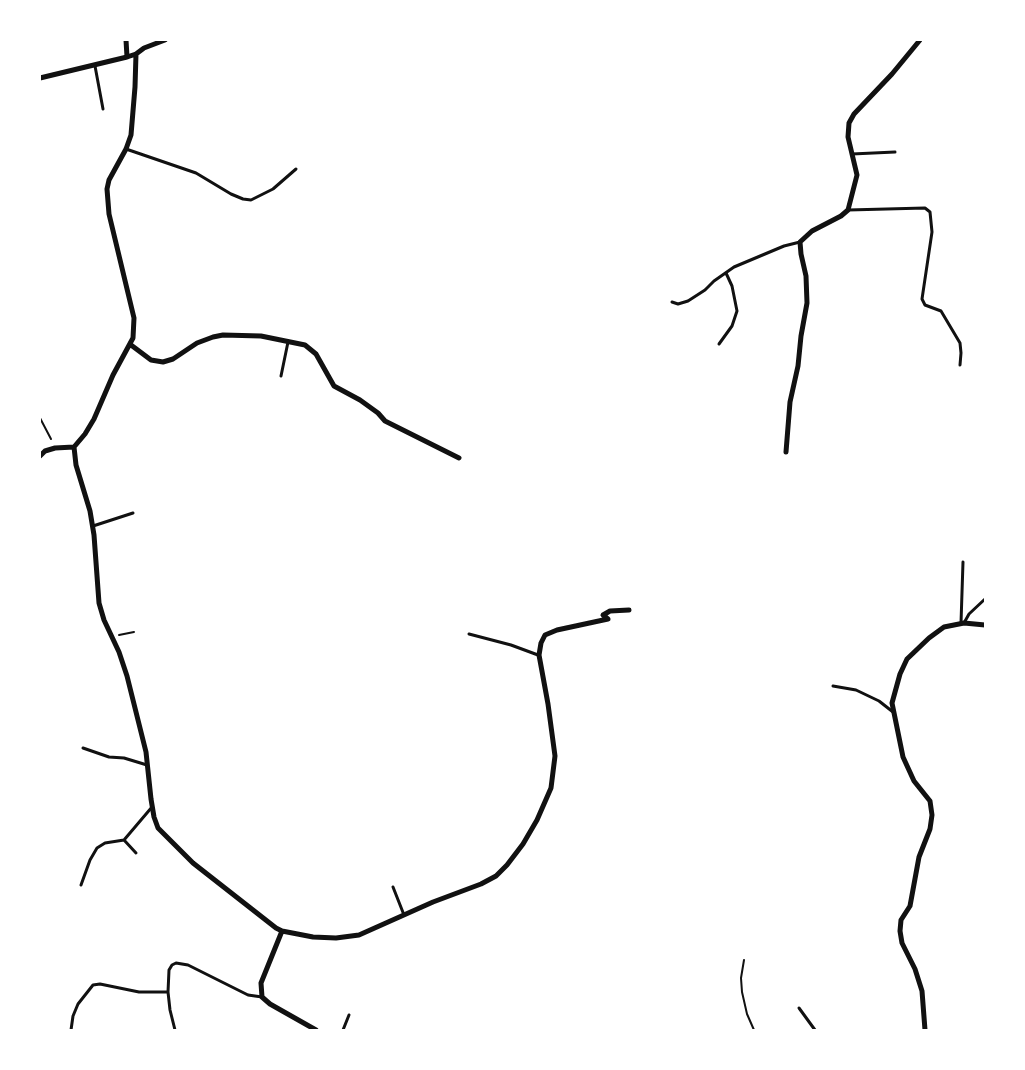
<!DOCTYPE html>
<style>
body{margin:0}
#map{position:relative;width:1025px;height:1070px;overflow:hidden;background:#fff;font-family:"Nunito Sans",sans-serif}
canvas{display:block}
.frame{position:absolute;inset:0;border:41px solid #fff;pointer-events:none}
</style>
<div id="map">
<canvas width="1025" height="1070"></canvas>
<div class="frame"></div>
</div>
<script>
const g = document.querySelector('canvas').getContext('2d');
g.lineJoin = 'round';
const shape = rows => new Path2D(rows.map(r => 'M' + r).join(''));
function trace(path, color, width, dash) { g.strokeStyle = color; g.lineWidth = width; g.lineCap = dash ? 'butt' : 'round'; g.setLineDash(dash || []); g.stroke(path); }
const path = shape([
 [40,418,51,439],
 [119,635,134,632],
 [744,960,741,978,742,992,747,1014,754,1030]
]);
const service = shape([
 [95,66,103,109],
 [126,149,196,173,231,194,243,199,251,200,273,189,296,169],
 [852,154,895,152],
 [848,210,925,208,930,212,932,232,922,299,925,305,941,311,960,343,961,353,960,365],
 [672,302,678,304,688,301,705,290,714,281,734,267,784,246,800,242],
 [719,344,732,326,737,311,732,286,726,273],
 [281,376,288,342],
 [93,526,133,513],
 [961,623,963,562],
 [964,623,969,614,985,599],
 [469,634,511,645,538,655],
 [833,686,856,690,879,701,893,712],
 [83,748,109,757,124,758,147,765],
 [124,840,136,853],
 [81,885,90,860,97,848,105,843,124,840,152,807],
 [393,887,404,915],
 [799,1008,815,1030],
 [71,1030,73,1016,78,1004,93,985,100,984,139,992,168,992],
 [175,1030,170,1010,168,992,169,970,172,965,176,963,188,965,248,995,262,997],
 [343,1030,349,1015]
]);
const minor = shape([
 [126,40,127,57],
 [136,54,135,87,131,135,126,149,109,180,107,189,109,214,134,318,133,338,113,375,94,419,85,434,74,447,76,465,90,511,94,535,99,603,104,620,119,652,127,676,146,752,151,799,154,817,158,828,193,863,276,928,282,931,261,983,262,997,270,1004,316,1030],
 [40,78,127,57,136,54,144,48,165,40],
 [131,345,151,360,163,362,173,359,197,343,213,337,223,335,261,336,305,345,316,354,334,386,360,400,378,413,385,421,459,458],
 [786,452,790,402,798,366,801,336,807,303,806,276,801,254,800,242,812,231,841,216,848,210,857,175,848,137,849,123,854,114,892,74,920,40],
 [40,456,45,451,55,448,74,447],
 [282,931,313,937,336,938,359,935,433,902,481,884,496,876,507,865,523,844,537,820,551,788,555,756,548,704,539,655,541,643,545,635,557,630,608,619,603,615,610,611,629,610],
 [925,1030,922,991,915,969,902,943,900,931,901,920,910,906,919,857,930,829,932,815,930,801,914,781,903,757,892,703,900,674,907,659,929,638,944,627,964,623,985,625]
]);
trace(path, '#111', 2);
trace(service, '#111', 3);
trace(minor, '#111', 5);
</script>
